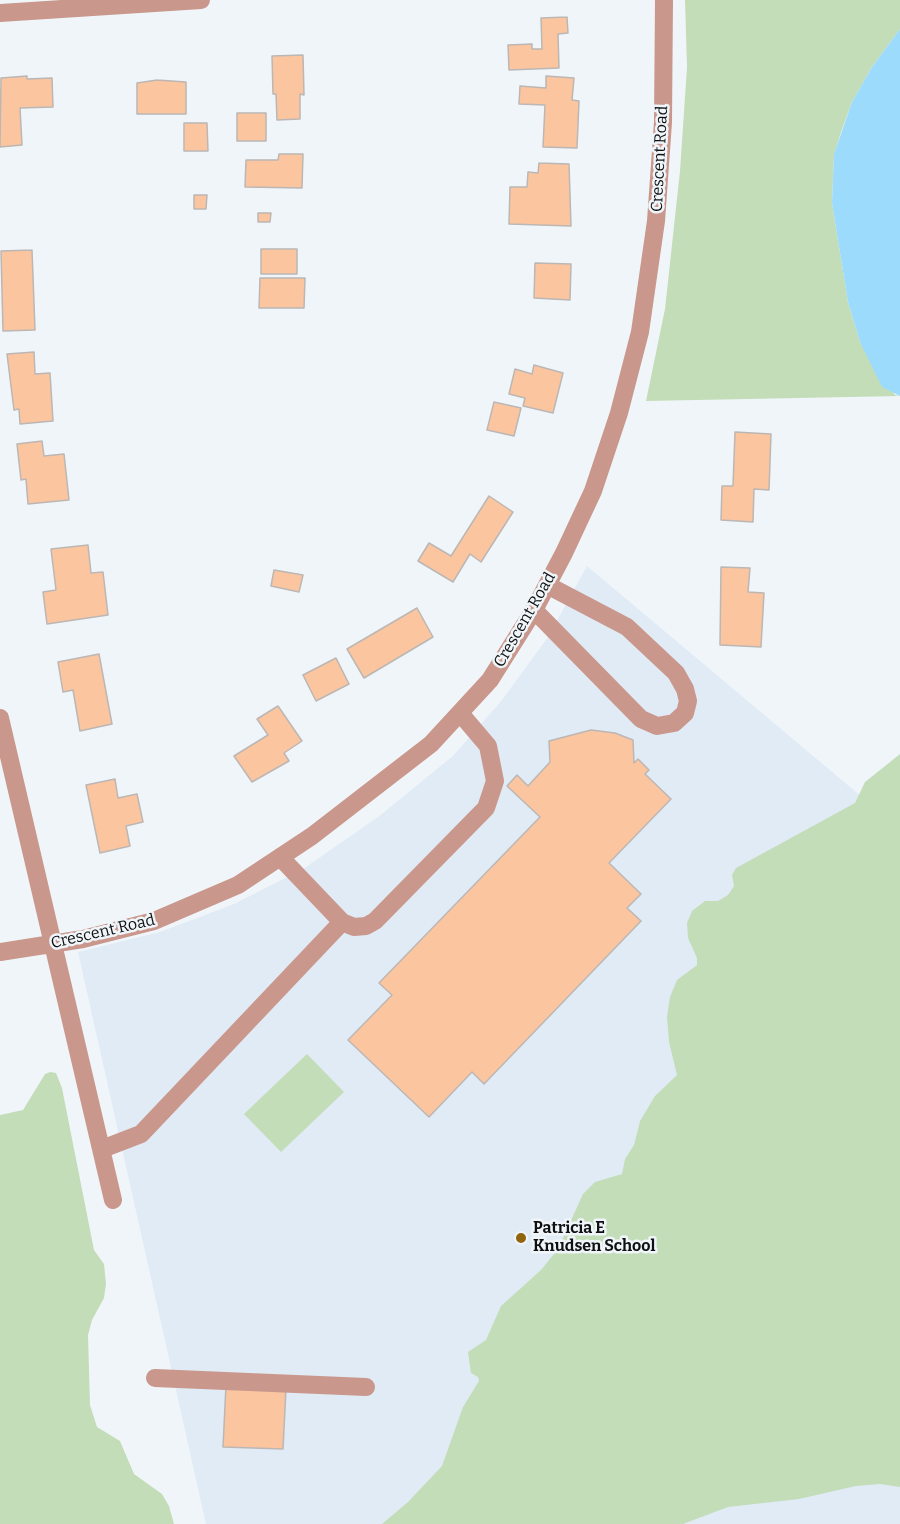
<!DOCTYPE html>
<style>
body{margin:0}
canvas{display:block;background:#f0f5f9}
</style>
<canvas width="900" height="1524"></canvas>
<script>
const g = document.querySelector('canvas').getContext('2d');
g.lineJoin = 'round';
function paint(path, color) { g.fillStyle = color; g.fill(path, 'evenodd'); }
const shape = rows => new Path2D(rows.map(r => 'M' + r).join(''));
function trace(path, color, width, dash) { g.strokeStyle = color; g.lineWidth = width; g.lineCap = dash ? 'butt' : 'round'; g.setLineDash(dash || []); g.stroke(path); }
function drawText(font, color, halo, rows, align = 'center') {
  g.font = font + ' Bitter,serif'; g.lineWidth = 5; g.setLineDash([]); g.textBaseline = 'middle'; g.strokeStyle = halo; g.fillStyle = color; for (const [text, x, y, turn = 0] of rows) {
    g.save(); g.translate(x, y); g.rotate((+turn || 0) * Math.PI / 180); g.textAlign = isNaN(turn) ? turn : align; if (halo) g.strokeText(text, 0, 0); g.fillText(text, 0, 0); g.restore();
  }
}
const built = shape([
 [587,566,900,829,900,1524,206,1524,78,952,160,932,234,904,303,869,378,817,453,756,502,700,548,637]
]);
const green = shape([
 [685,0,900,0,900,29,872,67,852,102,841,132,834,155,832,203,848,302,860,342,895,395,900,396,646,401,665,309,680,171,687,67],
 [900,754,900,1487,880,1484,856,1486,799,1499,728,1507,683,1524,382,1524,408,1502,442,1466,463,1407,479,1381,478,1377,471,1373,468,1352,486,1340,501,1306,541,1270,558,1249,583,1194,595,1182,622,1174,625,1159,634,1145,640,1121,655,1096,677,1075,669,1042,667,1017,670,997,677,980,697,965,697,958,688,938,687,923,692,911,705,901,718,901,728,895,734,886,732,875,736,868,855,803,865,782],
 [307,1054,344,1092,281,1152,244,1114],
 [50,1072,56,1073,62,1088,94,1250,104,1264,106,1284,104,1298,92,1320,88,1335,90,1405,97,1427,120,1441,134,1474,162,1494,169,1506,174,1524,0,1524,0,1115,23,1110,45,1074]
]);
const water = shape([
 [900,29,900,396,882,387,860,342,848,302,832,203,834,154,852,102,872,67]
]);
const building = shape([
 [567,17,568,33,558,34,559,68,509,70,508,45,532,44,532,49,542,49,541,18,567,17],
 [303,55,304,95,300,94,300,119,277,120,276,94,273,94,272,56,303,55],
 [27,76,27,79,52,78,53,107,20,108,22,145,0,147,1,78,27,76],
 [546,76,574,78,572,100,579,101,577,148,543,147,545,105,519,104,520,86,546,88,546,76],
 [157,80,186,82,186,114,137,114,137,83,157,80],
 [237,113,266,113,266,141,237,141,237,113],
 [184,123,207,123,208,151,184,151,184,123],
 [279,154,303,154,302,188,245,187,246,160,278,160,279,154],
 [539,163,569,164,571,226,509,224,510,187,527,187,528,172,538,173,539,163],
 [194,195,207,195,206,209,194,209,194,195],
 [258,213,271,213,270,222,258,222,258,213],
 [261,249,297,249,297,274,261,274,261,249],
 [32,250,35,330,3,331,1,251,32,250],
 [535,263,571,264,570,300,534,298,535,263],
 [260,278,305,278,304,308,259,308,260,278],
 [34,352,35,374,50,373,53,421,20,424,19,409,14,410,7,354,34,352],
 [534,365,563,373,553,413,523,406,525,398,509,394,515,369,532,374,534,365],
 [494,402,521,408,514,436,487,430,494,402],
 [735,432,771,434,769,490,754,489,753,522,721,520,722,486,733,486,735,432],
 [42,441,44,456,64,454,69,500,28,504,26,479,21,480,17,444,42,441],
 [489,496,513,512,481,562,470,554,453,582,418,561,429,543,451,556,489,496],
 [88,545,91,573,103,572,108,615,47,624,43,592,56,590,51,549,88,545],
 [721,567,750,568,748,592,764,593,761,647,720,645,721,567],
 [274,570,303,575,299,592,271,586,274,570],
 [417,608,433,637,364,678,347,649,417,608],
 [99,654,112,724,80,731,73,690,63,692,58,662,99,654],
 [336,658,349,684,316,701,303,675,336,658],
 [278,706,302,741,284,753,289,761,252,782,234,756,268,735,257,719,278,706],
 [591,730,615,733,633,740,634,763,638,759,649,770,645,774,671,799,609,863,641,894,627,908,641,921,484,1084,472,1072,429,1117,348,1040,392,995,379,983,540,817,507,786,517,775,528,786,550,762,549,741,591,730],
 [115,779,118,798,137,794,143,822,126,826,130,846,100,853,86,785,115,779],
 [226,1385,286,1388,283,1449,223,1447,226,1385]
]);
const minor = shape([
 [0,13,201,0],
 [534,610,641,719,657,726,674,723,685,713,688,701,685,689,676,673,627,627,547,585],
 [0,718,113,1200],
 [342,922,354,927,366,926,375,921,486,808,495,781,488,746,460,713],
 [0,952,83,939,154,921,238,885,312,836,431,744,490,680,534,610,564,553,593,491,619,413,640,332,656,221,663,122,664,0],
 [102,1149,141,1134,342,922,280,857],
 [155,1378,366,1387]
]);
const markers = [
 [521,1238,6,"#90650e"]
];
const streetNames = [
 ["Crescent Road",660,159,-87],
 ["Crescent Road",525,620,-60],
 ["Crescent Road",103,932,-13]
];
const poiNames = [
 ["Patricia E",533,1229],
 ["Knudsen School",533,1247]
];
paint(built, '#e1ebf5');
paint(green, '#c4ddb9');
paint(water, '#9ddbfd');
paint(building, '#fbc5a0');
trace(building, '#bcb7b4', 1.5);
trace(minor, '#c9978c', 18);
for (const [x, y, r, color] of markers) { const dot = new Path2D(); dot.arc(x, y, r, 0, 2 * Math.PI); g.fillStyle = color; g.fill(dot); trace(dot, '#f0f5f9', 2); }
drawText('16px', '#0e1011', '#f0f5f9', streetNames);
drawText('bold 16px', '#0e1011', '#f0f5f9', poiNames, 'left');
</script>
